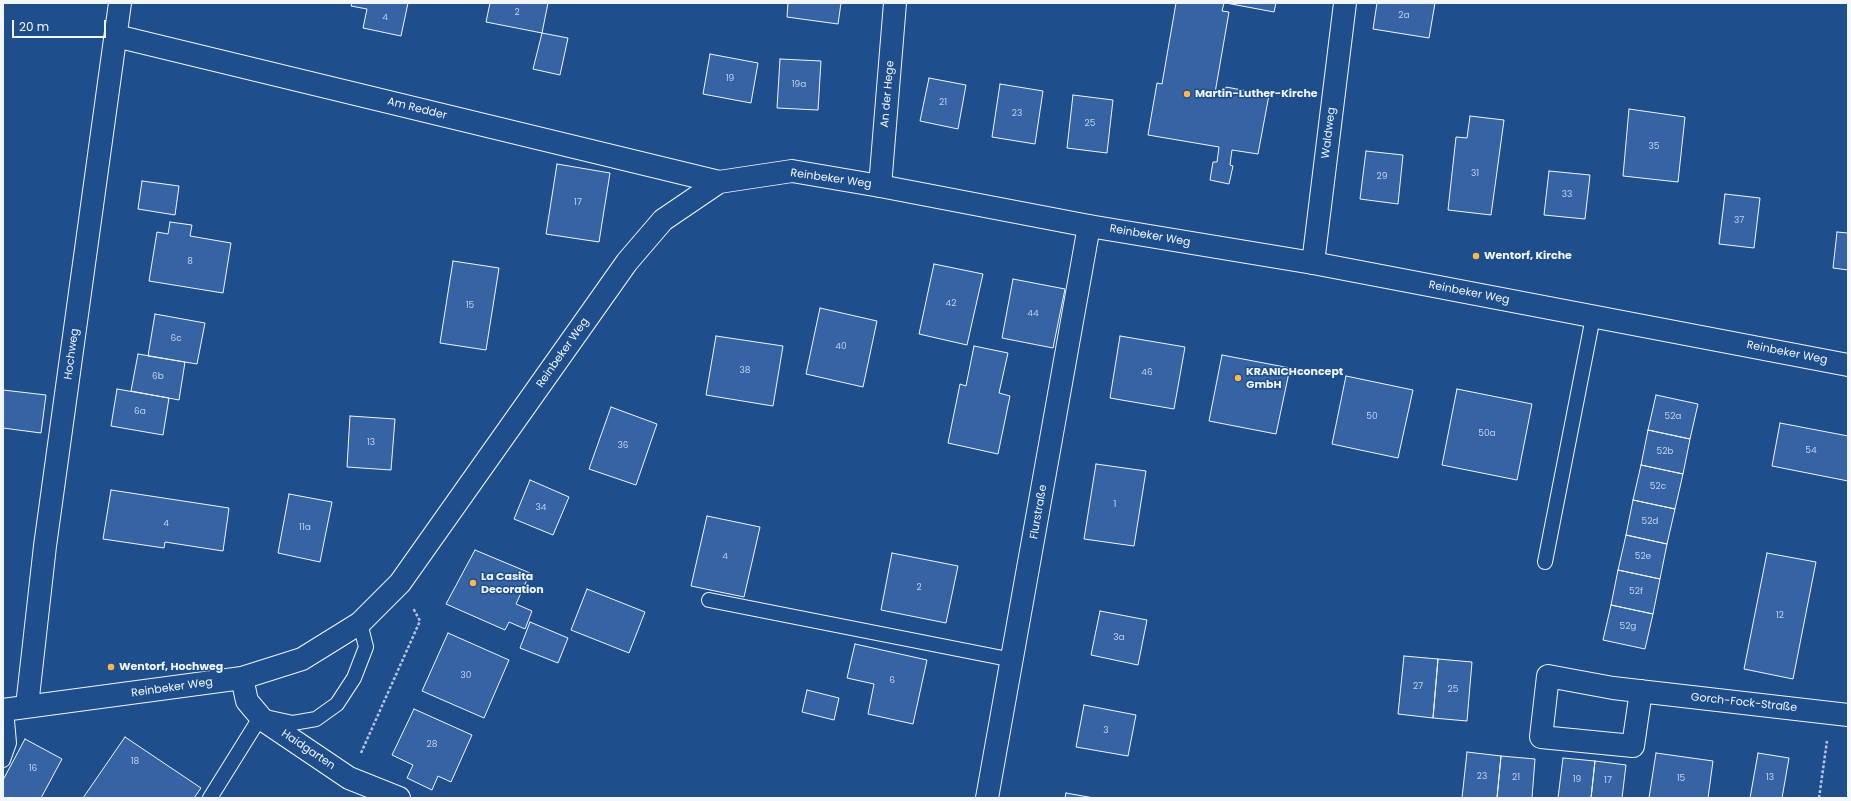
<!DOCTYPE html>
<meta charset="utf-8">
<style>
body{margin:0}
#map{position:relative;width:1851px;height:801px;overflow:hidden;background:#1f4e8c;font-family:Poppins,sans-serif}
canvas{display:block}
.frame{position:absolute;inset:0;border:4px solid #f2f6ff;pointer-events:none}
.scale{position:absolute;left:12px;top:20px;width:94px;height:18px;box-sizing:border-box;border:2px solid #f2f6ff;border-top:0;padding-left:5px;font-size:12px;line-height:14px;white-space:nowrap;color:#f2f6ff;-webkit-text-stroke:3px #1f4e8c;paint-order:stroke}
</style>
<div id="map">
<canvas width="1851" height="801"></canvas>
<div class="frame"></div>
<div class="scale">20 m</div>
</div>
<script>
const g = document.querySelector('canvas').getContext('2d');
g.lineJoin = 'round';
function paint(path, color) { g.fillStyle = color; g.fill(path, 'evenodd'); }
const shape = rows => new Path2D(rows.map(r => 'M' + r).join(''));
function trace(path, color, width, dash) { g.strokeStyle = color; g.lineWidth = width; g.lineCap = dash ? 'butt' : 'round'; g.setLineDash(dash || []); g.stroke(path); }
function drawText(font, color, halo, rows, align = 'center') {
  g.font = font + ' Poppins,sans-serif'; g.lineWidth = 3; g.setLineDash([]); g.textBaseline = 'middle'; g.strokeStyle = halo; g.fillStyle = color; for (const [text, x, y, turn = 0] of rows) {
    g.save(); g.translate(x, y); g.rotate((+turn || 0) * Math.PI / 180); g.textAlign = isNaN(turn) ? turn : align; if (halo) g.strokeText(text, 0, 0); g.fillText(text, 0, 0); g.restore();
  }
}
const building = shape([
 [352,3,408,3,401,36,363,28,367,9,351,6,352,3],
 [490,3,548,3,542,33,486,22,490,3],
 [788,3,841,3,838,24,787,17,788,3],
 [1176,3,1224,3,1222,11,1229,12,1215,93,1224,95,1226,87,1269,95,1258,154,1232,150,1230,165,1233,166,1229,184,1210,180,1213,162,1217,162,1219,147,1148,135,1157,83,1162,84,1176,3],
 [1226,3,1276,3,1274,12,1226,3],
 [1377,3,1435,3,1429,38,1373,29,1377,3],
 [542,33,568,38,560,75,533,69,542,33],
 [710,54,758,63,751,103,703,94,710,54],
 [780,59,821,61,818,110,777,108,780,59],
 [929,78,966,85,958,129,920,121,929,78],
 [1000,84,1043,91,1035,144,992,137,1000,84],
 [1073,95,1113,100,1107,153,1067,148,1073,95],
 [1629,109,1685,117,1678,182,1623,176,1629,109],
 [1470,116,1504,120,1491,215,1448,210,1456,137,1467,138,1470,116],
 [1366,151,1403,155,1398,204,1360,199,1366,151],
 [557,164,610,173,599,242,546,234,557,164],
 [1549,171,1590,175,1585,219,1544,215,1549,171],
 [142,181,179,186,175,215,138,209,142,181],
 [1725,194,1760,198,1754,248,1719,244,1725,194],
 [170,222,192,225,190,236,231,243,223,293,149,281,157,232,168,234,170,222],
 [1837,232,1848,233,1848,270,1833,268,1837,232],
 [453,261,499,268,486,350,440,343,453,261],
 [934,264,983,274,967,345,919,334,934,264],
 [1013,279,1065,289,1053,348,1002,338,1013,279],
 [820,308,877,321,863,387,806,374,820,308],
 [155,314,205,323,197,364,148,356,155,314],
 [716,336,783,346,773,406,706,395,716,336],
 [1120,336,1185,347,1174,409,1110,398,1120,336],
 [974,346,1008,353,999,393,1010,396,998,454,948,443,960,384,966,386,974,346],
 [138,354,185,362,179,400,131,391,138,354],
 [1222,355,1290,368,1276,434,1209,421,1222,355],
 [1346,376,1413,390,1398,458,1332,444,1346,376],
 [117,389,169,398,163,435,111,426,117,389],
 [1457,389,1532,404,1517,480,1442,465,1457,389],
 [3,390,46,395,41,433,3,428,3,390],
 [1656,395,1698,404,1690,439,1648,430,1656,395],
 [611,407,657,424,636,485,589,469,611,407],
 [350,416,395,419,391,470,347,467,350,416],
 [1780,423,1848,436,1848,481,1772,466,1780,423],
 [1648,430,1690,439,1683,474,1641,465,1648,430],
 [1096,464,1146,471,1134,546,1084,539,1096,464],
 [1641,465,1683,474,1675,509,1633,500,1641,465],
 [530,480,569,497,553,535,514,519,530,480],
 [111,490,229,508,223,551,165,542,164,548,103,539,111,490],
 [289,494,332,502,320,562,278,553,289,494],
 [1633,500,1675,509,1667,544,1626,535,1633,500],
 [707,516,760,527,744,597,691,586,707,516],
 [1626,535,1667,544,1660,579,1618,570,1626,535],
 [475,550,530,573,516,604,532,611,525,629,509,622,505,630,446,604,475,550],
 [892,553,958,566,946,623,881,610,892,553],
 [1767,553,1816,562,1793,679,1744,669,1767,553],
 [1618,570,1660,579,1653,614,1611,605,1618,570],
 [587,589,645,612,629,653,571,630,587,589],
 [1611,605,1653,614,1645,649,1603,640,1611,605],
 [1100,611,1147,620,1138,665,1091,655,1100,611],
 [530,622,568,638,558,663,520,648,530,622],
 [448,633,509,660,484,718,422,691,448,633],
 [855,644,927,660,913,724,868,714,874,684,847,678,855,644],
 [1404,656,1438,659,1433,718,1398,714,1404,656],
 [1438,659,1472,662,1467,721,1433,718,1438,659],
 [807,690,839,698,834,720,802,712,807,690],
 [1084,705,1136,715,1128,756,1076,747,1084,705],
 [414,709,472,735,451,782,438,776,432,790,407,778,413,765,392,755,414,709],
 [125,737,201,788,194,798,83,798,125,737],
 [25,739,62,759,41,798,3,798,3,780,25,739],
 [1467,752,1501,756,1497,798,1462,798,1467,752],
 [1656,753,1713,761,1708,798,1649,798,1656,753],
 [1758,753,1789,758,1782,798,1750,798,1758,753],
 [1501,756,1535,759,1532,798,1497,798,1501,756],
 [1563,758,1595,761,1591,798,1558,798,1563,758],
 [1595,761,1626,765,1622,798,1591,798,1595,761],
 [1066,793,1094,798,1065,798,1066,793]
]);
const path = shape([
 [361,753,420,621,413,608],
 [1819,798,1827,741]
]);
const service = shape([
 [1545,562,1593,317],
 [709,600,1013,660],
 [3,760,9,743,6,709],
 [210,798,261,716,293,723,316,719,337,704,354,678,366,647,360,623]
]);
const minor = shape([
 [116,36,719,182],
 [880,186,895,3],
 [1313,263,1345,3],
 [242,678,247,701,263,720,349,778,399,798],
 [1641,691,1633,746,1541,737,1548,676,1613,688,1848,715],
 [27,706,45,546,120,3],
 [987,798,1089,226]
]);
const secondary = shape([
 [3,710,242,678,302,659,360,623,400,583,627,262,663,220,719,182,792,171,880,186,1089,226,1313,263,1848,365]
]);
const markers = [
 [1187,94,4,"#ffb74d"],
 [1476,256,4,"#ffb74d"],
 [1238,378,4,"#ffb74d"],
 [473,583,4,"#ffb74d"],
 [111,667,4,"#ffb74d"]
];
const numberNames = [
 ["2",517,13],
 ["2a",1404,16],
 ["4",385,18],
 ["19",730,79],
 ["19a",799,85],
 ["21",943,103],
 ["23",1017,114],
 ["25",1090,124],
 ["35",1654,147],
 ["31",1475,174],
 ["29",1382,177],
 ["33",1567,195],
 ["17",578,203],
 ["37",1739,221],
 ["8",190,262],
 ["42",951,304],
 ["15",470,306],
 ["44",1033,314],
 ["6c",176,339],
 ["40",841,347],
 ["38",745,371],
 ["46",1147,373],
 ["6b",158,377],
 ["6a",140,412],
 ["50",1372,417],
 ["52a",1673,417],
 ["50a",1487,434],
 ["13",371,443],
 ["36",623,446],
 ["54",1811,451],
 ["52b",1665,452],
 ["52c",1658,487],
 ["1",1115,505],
 ["34",541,508],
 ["52d",1650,522],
 ["4",166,524],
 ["11a",305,528],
 ["4",725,557],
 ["52e",1643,557],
 ["2",919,588],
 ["52f",1636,592],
 ["12",1780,616],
 ["52g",1628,627],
 ["3a",1119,638],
 ["30",466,676],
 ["6",892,681],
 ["27",1418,687],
 ["25",1453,690],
 ["3",1106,731],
 ["28",432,745],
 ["18",135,762],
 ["16",33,769],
 ["23",1482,777],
 ["21",1516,778],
 ["13",1770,778],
 ["15",1681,779],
 ["19",1577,780],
 ["17",1608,781]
];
const streetNames = [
 ["An der Hege",888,94,-85],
 ["Am Redder",417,109,14],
 ["Waldweg",1329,133,-83],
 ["Reinbeker Weg",831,179,8],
 ["Reinbeker Weg",1150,236,10],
 ["Reinbeker Weg",1469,293,11],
 ["Reinbeker Weg",563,353,-55],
 ["Reinbeker Weg",1787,353,11],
 ["Hochweg",72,354,-82],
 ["Flurstraße",1039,512,-80],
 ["Reinbeker Weg",172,688,-8],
 ["Gorch-Fock-Straße",1744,703,6],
 ["Haidgarten",308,750,34]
];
const poiNames = [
 ["Martin-Luther-Kirche",1195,94],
 ["Wentorf, Kirche",1484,256],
 ["KRANICHconcept",1246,372],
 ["GmbH",1246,385],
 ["La Casita",481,577],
 ["Decoration",481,590],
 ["Wentorf, Hochweg",119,667]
];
paint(building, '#3563a3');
trace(building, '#f2f6ff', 1);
trace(service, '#f2f6ff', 16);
trace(minor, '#f2f6ff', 24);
trace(secondary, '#f2f6ff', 24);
trace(path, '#b3c4dc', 2.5, [3, 2]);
trace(service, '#1f4e8c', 14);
trace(minor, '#1f4e8c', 22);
trace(secondary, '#1f4e8c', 22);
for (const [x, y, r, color] of markers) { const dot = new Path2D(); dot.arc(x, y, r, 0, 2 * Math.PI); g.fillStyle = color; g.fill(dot); trace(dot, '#1f4e8c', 1.5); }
drawText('9px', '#c3d1e8', null, numberNames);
drawText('11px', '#f2f6ff', '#1f4e8c', streetNames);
drawText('bold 11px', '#f2f6ff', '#1f4e8c', poiNames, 'left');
</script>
